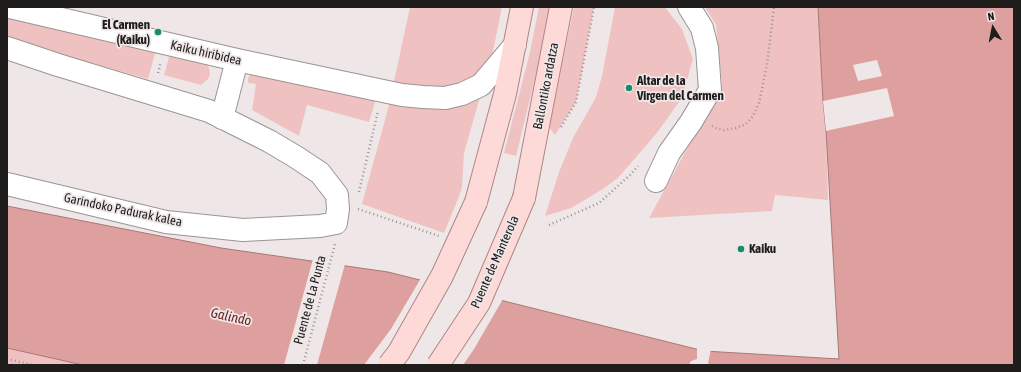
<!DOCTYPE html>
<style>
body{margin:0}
#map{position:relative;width:1021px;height:372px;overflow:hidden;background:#efe7e7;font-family:"Asap Condensed",sans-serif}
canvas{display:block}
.frame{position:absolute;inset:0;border:8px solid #1f1c1c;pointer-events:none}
.north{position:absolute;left:973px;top:8px;width:40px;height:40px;-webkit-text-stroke:3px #efe7e7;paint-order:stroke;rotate:350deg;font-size:11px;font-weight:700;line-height:16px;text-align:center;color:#1f1c1c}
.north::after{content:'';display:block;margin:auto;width:14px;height:18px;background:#1f1c1c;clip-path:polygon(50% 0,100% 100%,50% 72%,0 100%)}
</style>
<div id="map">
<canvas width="1021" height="372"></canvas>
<div class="frame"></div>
<div class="north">N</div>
</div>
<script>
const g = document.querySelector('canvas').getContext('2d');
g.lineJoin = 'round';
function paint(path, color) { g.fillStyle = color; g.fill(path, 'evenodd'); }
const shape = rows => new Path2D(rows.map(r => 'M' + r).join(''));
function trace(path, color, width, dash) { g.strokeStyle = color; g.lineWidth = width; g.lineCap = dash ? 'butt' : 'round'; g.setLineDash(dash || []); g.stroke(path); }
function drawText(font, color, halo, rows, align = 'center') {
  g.font = font + ' "Asap Condensed",sans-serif'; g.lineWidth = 3.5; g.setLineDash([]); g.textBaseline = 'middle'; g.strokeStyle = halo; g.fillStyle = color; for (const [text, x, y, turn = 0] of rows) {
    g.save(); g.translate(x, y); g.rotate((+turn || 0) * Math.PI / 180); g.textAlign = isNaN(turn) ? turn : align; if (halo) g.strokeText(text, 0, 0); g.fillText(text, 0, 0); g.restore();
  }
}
const green = shape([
 [410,7,502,7,492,56,476,79,460,86,427,88,393,86],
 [539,7,550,7,541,54,516,156,504,153,530,52],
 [574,7,594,7,576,102,555,135,549,127],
 [615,7,665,7,682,29,693,59,682,98,656,134,618,178,603,189,571,208,545,216,559,172,573,138,596,97,602,76],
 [705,7,818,7,823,101,826,131,828,200,775,195,772,211,649,218,722,85,716,25],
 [7,13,157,46,148,79,7,39],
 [171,50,204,59,209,68,210,74,208,79,201,85,164,75],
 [251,73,377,96,369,122,307,105,299,136,252,110,256,84,248,83,248,78],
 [480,97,464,153,462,187,458,199,444,233,362,204,391,98,456,105,472,102],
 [7,348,83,365,7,365]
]);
const water = shape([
 [818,7,1014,7,1014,365,83,365,7,348,7,206,221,248,388,272,704,351,839,359,826,131,823,101,818,7]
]);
const pier = shape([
 [877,60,882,76,858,81,853,65],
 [887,88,894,116,826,131,823,101],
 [313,259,345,264,317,365,284,365],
 [421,278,503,299,474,349,463,365,364,365,391,329],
 [697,347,711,349,708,363,710,365,689,365,691,361,697,359]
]);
const path = shape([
 [158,73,161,62],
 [712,126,716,128,724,130,736,128,746,124,753,116,759,103,767,65,774,7],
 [561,127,576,102,594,7],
 [359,192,378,111],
 [358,209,439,236],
 [549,225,599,203,630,175,638,166],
 [7,359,33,365],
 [7,364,14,365],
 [303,365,335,244]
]);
const minor = shape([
 [10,7,237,60,383,91,402,95,423,97,445,98,462,94,481,85,515,45],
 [7,48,58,65,209,111,269,141,296,157,320,173,337,195,338,209,336,223,320,226,243,230,166,222,7,184],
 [222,118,237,60],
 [656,181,669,153,691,122,710,90,707,48,702,28,689,7]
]);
const major = shape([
 [524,198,561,7],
 [476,202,505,94,522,7]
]);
const majorBridge = shape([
 [389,365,399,352,442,276,476,202],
 [438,365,479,303,524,198]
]);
const markers = [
 [158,32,4,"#158c6f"],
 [629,88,4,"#158c6f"],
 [741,249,4,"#158c6f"]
];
const poiNames = [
 ["El Carmen",150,25,"right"],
 ["(Kaiku)",150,40,"right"],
 ["Altar de la",637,81],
 ["Virgen del Carmen",637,96],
 ["Kaiku",749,249]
];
const streetNames = [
 ["Kaiku hiribidea",206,53,13],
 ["Ballontiko ardatza",546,86,-79],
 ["Garindoko Padurak kalea",123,210,12],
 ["Puente de Manterola",495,262,-66],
 ["Puente de La Punta",310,300,-75]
];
const waterNames = [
 ["Galindo",231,317,12]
];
paint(green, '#efc2c1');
paint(water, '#dea09e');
trace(water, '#a57877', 1);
paint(pier, '#efe7e7');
trace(minor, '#9c9494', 24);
trace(major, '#af8685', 24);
trace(path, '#9a9494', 2.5, [1, 3]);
trace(minor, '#fff', 22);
trace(major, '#fdd9d8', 22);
trace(majorBridge, '#af8685', 24, []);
trace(majorBridge, '#fdd9d8', 22);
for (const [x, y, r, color] of markers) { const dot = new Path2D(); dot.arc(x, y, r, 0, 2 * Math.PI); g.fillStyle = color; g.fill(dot); trace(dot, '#efe7e7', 1.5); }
drawText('bold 13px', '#1f1c1c', '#efe7e7', poiNames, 'left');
drawText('13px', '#1f1c1c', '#efe7e7', streetNames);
drawText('italic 14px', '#692024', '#efe7e7', waterNames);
</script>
